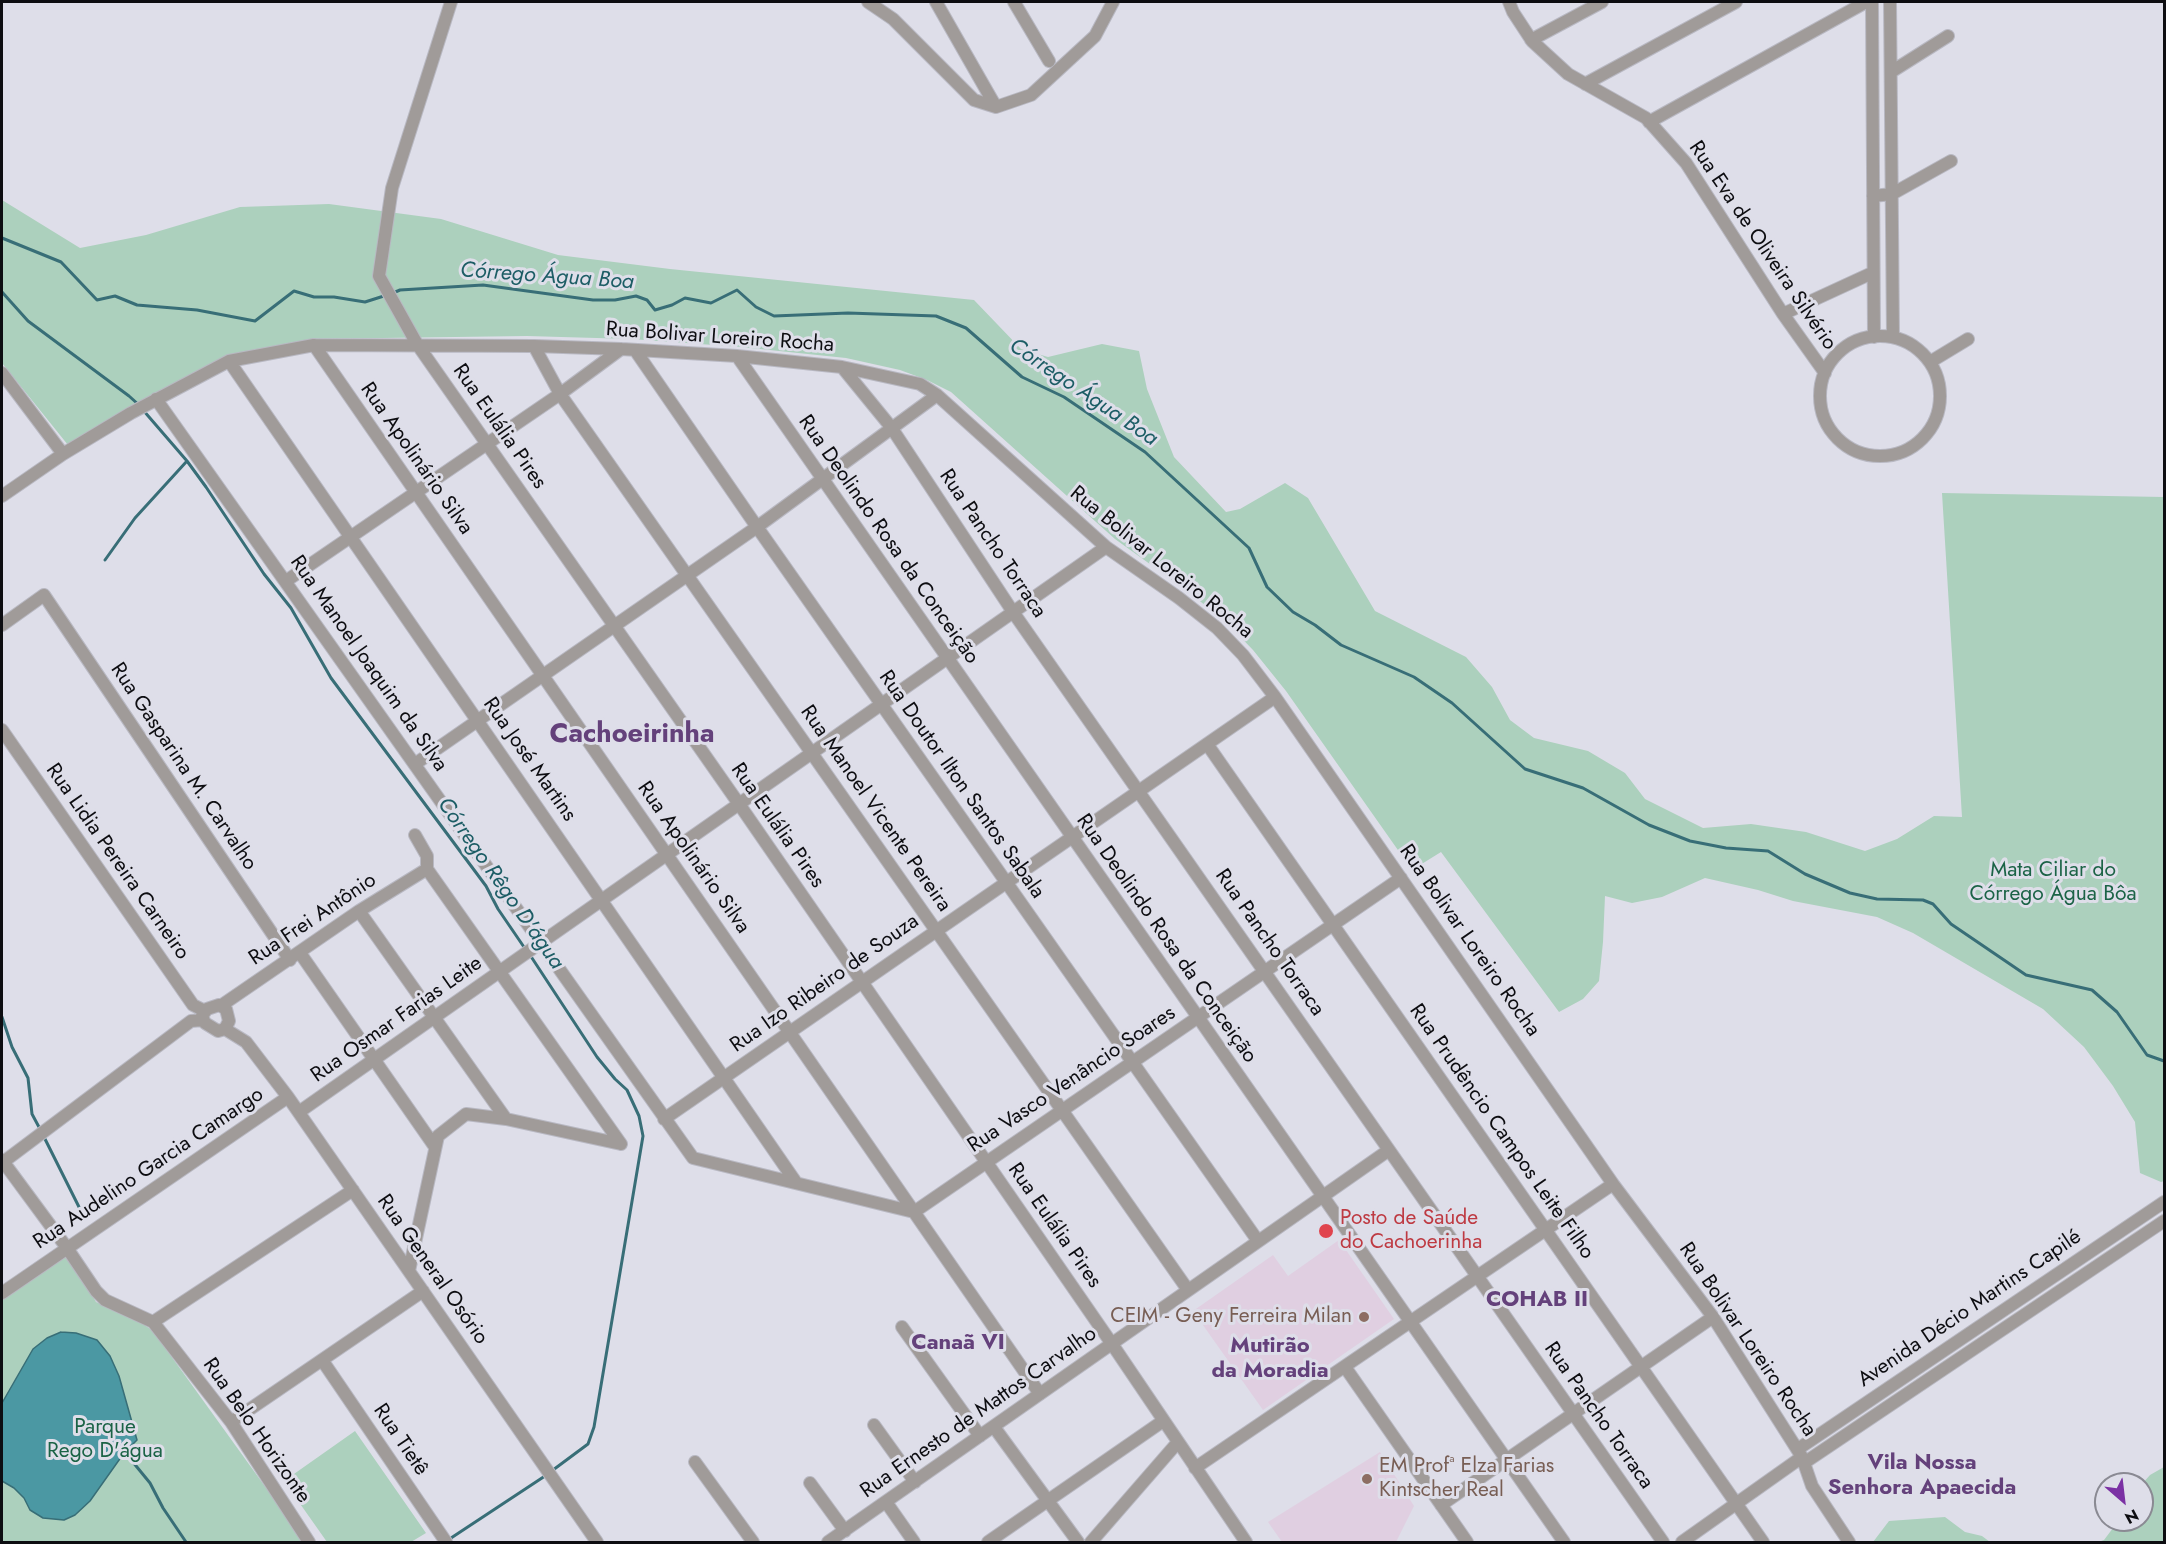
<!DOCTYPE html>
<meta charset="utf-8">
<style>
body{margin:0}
#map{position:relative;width:2166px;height:1544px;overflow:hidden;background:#dedee9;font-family:Jost,sans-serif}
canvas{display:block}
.frame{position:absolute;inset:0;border:3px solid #0d0d11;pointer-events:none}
.north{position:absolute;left:2094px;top:1472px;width:60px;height:60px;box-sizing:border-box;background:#dedee9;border:2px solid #8a8a93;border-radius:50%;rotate:152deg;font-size:16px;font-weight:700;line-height:24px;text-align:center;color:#0d0d11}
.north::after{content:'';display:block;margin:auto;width:21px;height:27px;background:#7b31a4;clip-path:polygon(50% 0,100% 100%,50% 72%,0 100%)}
</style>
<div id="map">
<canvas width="2166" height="1544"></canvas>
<div class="frame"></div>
<div class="north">N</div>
</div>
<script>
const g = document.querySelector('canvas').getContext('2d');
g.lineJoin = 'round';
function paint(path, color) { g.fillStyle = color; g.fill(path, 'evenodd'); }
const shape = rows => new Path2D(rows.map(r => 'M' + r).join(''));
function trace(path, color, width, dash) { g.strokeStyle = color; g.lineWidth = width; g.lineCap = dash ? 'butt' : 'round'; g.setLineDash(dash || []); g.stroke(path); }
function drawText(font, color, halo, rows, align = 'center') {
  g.font = font + ' Jost,sans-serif'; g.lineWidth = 6; g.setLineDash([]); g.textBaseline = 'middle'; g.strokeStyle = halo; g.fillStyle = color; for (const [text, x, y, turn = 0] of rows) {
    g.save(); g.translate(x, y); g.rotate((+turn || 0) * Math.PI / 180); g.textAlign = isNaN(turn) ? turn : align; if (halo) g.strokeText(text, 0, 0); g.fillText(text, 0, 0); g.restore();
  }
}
const education = shape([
 [1339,1240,1394,1319,1263,1410,1193,1311,1273,1255,1288,1276],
 [1380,1452,1414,1506,1396,1542,1282,1542,1268,1522]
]);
const green = shape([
 [2,200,80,248,146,235,240,207,329,204,441,219,558,255,670,269,974,300,1021,349,1048,357,1102,344,1139,351,1147,389,1174,457,1226,512,1240,509,1285,483,1308,498,1375,611,1466,657,1492,687,1510,720,1534,738,1588,751,1625,773,1645,799,1703,828,1751,824,1806,832,1865,851,1897,839,1934,816,1962,817,1942,493,2164,497,2164,1181,2161,1182,2140,1173,2135,1122,2113,1086,2084,1047,2043,1009,1913,933,1877,917,1793,901,1758,890,1705,878,1662,897,1632,903,1605,896,1603,942,1599,981,1583,999,1559,1012,1441,852,1412,870,1286,691,1253,650,1226,622,1186,590,1115,539,951,392,927,380,900,370,846,358,741,347,631,339,527,336,311,339,226,358,68,445,2,363],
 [67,1251,96,1302,142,1323,153,1331,305,1542,2,1542,2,1296],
 [355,1431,426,1533,411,1542,327,1542,284,1481],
 [2164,1467,2164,1542,2098,1542,2104,1540,2119,1520,2142,1520,2142,1484,2150,1475],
 [1945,1517,1965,1532,1982,1536,1990,1542,1873,1542,1889,1521]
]);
const water = shape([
 [61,1332,76,1333,97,1340,110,1356,119,1376,137,1440,124,1453,90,1501,75,1515,64,1520,43,1518,30,1510,24,1498,14,1488,2,1481,2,1403,33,1349,47,1338,61,1332]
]);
const stream = shape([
 [2,238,61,262,97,300,115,296,137,305,197,310,255,321,294,291,314,297,334,297,365,302,387,295],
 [2,292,28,321,129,396,139,405],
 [393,293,400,290,483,285,593,300,615,300,636,296,647,300,655,310,672,305,685,298,711,303,737,290,756,307,774,316,848,313,936,316,966,328,1022,377,1064,397,1145,452,1249,548,1267,587,1293,612,1315,625,1341,645,1414,677,1452,703,1525,769,1583,788,1649,825,1690,841,1726,848,1768,851,1805,874,1850,893,1877,899,1923,900,1933,904,1951,924,2026,975,2092,990,2117,1012,2147,1055,2164,1061],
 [143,410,187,461,206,487,264,574,291,608,331,678,486,886,498,909,526,950],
 [105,560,135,518,187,461],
 [530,955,597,1057,615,1079,627,1090,639,1116,643,1136,594,1427,588,1444,553,1470],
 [2,1017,12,1047,28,1078,32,1114,40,1129],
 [43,1135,81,1211],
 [123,1450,150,1483,163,1508,186,1542],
 [448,1540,548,1474]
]);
const minor = shape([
 [451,2,392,188,379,276,417,344,739,804,1112,1344,1246,1542],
 [868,2,893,19,974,100,996,107,1031,95,1095,36,1113,2],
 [936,2,996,107],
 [1014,2,1049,61],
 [1509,2,1513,12,1532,41,1568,74,1646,118,1686,163,1783,314,1825,373],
 [1872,2,1874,337],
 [1890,2,1893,337],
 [1531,40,1602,2],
 [1891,72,1948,36],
 [1585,84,1736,2],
 [1649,122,1866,2],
 [1873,196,1892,194,1951,161],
 [1783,314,1872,273],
 '1820 396a60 60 0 1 1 120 0a60 60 0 1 1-120 0Z',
 [314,345,1040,1394],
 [534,346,560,394,1188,1290],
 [635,350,757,527,1258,1241],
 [737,356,1564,1542],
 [229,361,795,1181],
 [1930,362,1968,339],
 [842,367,891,427,1013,612,1663,1542],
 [2,373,63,454],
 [156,399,693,1158,914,1212,1401,878],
 [2,496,63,454,131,413,229,361,314,345,534,346,621,349,737,356,842,367,920,384,937,395,1106,547,1179,598,1217,628,1243,655,1275,697,1613,1184,1713,1317,1802,1457,1812,1486,1849,1542],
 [286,581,560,394,621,349],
 [2,625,44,595,290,960],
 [2,730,193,1005,205,1011],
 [1207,744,1763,1542],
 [415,764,757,527,937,395],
 [415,835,427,856,427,869],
 [427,869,621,1144],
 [359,911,506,1119],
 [300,953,435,1147],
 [219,1005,226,1009,229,1021,225,1029,218,1031,205,1023,202,1016,207,1009,219,1005],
 [222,1005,359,911,427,869],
 [225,1029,246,1042,288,1097,597,1542],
 [299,1112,1106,547],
 [664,1119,1275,697],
 [2,1160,67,1248,96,1291,105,1300,153,1322,231,1422,309,1542],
 [2,1163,191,1021,203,1020],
 [409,1271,438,1136,466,1114,506,1119,621,1144],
 [2,1293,288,1097],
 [153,1322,353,1190],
 [902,1327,980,1436],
 [322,1360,446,1542],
 [1345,1367,1467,1542],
 [231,1422,423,1291],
 [874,1425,915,1482],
 [994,1427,1078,1542],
 [1798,1449,2164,1202],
 [695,1462,753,1542],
 [1804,1463,2164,1221],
 [1195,1468,1613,1184],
 [810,1483,845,1531],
 [886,1502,914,1542],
 [1441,1505,1713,1317],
 [828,1542,1389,1150],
 [988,1542,1163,1421],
 [1091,1542,1178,1442],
 [1682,1542,1802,1457]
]);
const markers = [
 [1326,1231,8,"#e0444e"],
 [1364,1317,6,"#8d6e63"],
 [1367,1479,6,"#8d6e63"]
];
const streetNames = [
 ["Rua Eva de Oliveira Silvério",1762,246,56],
 ["Rua Bolivar Loreiro Rocha",720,338,4],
 ["Rua Eulália Pires",499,427,55],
 ["Rua Apolinário Silva",416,459,55],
 ["Rua Deolindo Rosa da Conceição",888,540,55],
 ["Rua Pancho Torraca",992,544,56],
 ["Rua Bolivar Loreiro Rocha",1161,563,39],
 ["Rua Manoel Joaquim da Silva",368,664,55],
 ["Rua José Martins",529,760,55],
 ["Rua Gasparina M. Carvalho",183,767,56],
 ["Rua Doutor Ilton Santos Sabala",961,785,55],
 ["Rua Manoel Vicente Pereira",875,809,55],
 ["Rua Eulália Pires",777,826,55],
 ["Rua Apolinário Silva",693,858,55],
 ["Rua Lidia Pereira Carneiro",117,862,55],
 ["Rua Frei Antônio",313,920,-34],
 ["Rua Deolindo Rosa da Conceição",1166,939,55],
 ["Rua Bolivar Loreiro Rocha",1469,941,55],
 ["Rua Pancho Torraca",1269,943,55],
 ["Rua Izo Ribeiro de Souza",825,984,-35],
 ["Rua Osmar Farias Leite",397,1020,-35],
 ["Rua Vasco Venâncio Soares",1072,1080,-34],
 ["Rua Prudêncio Campos Leite Filho",1501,1132,55],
 ["Rua Audelino Garcia Camargo",149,1169,-34],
 ["Rua Eulália Pires",1054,1226,55],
 ["Rua General Osório",432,1270,55],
 ["Avenida Décio Martins Capilé",1970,1309,-34],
 ["Rua Bolivar Loreiro Rocha",1747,1340,56],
 ["Rua Ernesto de Mattos Carvalho",979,1413,-35],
 ["Rua Pancho Torraca",1598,1416,55],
 ["Rua Belo Horizonte",256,1431,55],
 ["Rua Tietê",400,1440,56]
];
const parkNames = [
 ["Mata Ciliar do",2053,871],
 ["Córrego Água Bôa",2053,895],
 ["Parque",105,1428],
 ["Rego D'água",105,1452]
];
const healthNames = [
 ["Posto de Saúde",1340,1219],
 ["do Cachoerinha",1340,1243]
];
const educationNames = [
 ["CEIM - Geny Ferreira Milan",1352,1317],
 ["EM Profª Elza Farias",1379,1467,"left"],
 ["Kintscher Real",1379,1491,"left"]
];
const waterNames = [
 ["Córrego Água Boa",547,277,4],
 ["Córrego Água Boa",1083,393,34],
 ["Córrego Rêgo D'água",500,884,55]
];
const neighbourhoodNames = [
 ["COHAB II",1537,1301],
 ["Canaã VI",958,1344],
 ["Mutirão",1270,1347],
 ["da Moradia",1270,1372],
 ["Vila Nossa",1922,1464],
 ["Senhora Apaecida",1922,1489]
];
const districtNames = [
 ["Cachoeirinha",632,735]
];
paint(education, '#e0cfe1');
paint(green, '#acd0bd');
paint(water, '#4b98a3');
trace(water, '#386e77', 1.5);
trace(stream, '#386e77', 3);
trace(minor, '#b8b8c2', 14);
trace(minor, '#a09b99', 12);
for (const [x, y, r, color] of markers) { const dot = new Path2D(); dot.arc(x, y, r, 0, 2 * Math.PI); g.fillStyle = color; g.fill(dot); trace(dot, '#dedee9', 2); }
drawText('21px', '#0d0d11', '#dedee9', streetNames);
drawText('21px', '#1b6346', '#dedee9', parkNames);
drawText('21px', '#be3a42', '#dedee9', healthNames, 'left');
drawText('21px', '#785e54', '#dedee9', educationNames, 'right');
drawText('italic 22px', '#1c5d65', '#dedee9', waterNames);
drawText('bold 22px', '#64417b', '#dedee9', neighbourhoodNames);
drawText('bold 27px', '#64417b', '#dedee9', districtNames);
</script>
